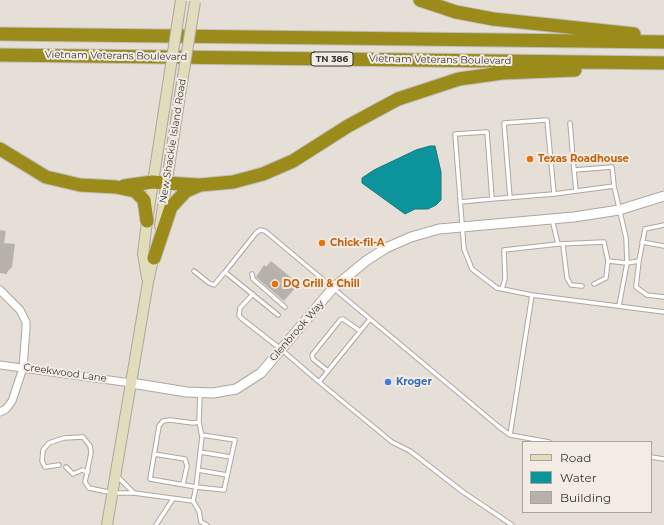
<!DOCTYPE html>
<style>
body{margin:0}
#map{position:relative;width:664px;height:525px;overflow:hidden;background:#e6dfd7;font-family:Montserrat,sans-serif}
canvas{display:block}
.legend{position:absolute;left:522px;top:441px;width:130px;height:72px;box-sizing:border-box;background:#f3ece4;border:1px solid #a9a49e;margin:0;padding:5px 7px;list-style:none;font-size:12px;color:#3a3734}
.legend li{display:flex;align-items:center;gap:8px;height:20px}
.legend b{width:20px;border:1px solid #a9a49e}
</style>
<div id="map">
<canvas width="664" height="525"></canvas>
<ul class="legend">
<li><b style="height:5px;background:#e1dcbb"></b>Road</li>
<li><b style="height:11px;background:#0b949c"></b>Water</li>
<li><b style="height:11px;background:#b8b0aa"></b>Building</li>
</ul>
</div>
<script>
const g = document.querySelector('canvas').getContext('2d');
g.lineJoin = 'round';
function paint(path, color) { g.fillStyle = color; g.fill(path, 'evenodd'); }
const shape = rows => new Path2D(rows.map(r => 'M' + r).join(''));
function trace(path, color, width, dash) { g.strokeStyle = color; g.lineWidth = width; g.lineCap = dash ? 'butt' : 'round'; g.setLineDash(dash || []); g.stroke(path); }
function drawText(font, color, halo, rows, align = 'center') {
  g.font = font + ' Montserrat,sans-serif'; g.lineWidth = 4; g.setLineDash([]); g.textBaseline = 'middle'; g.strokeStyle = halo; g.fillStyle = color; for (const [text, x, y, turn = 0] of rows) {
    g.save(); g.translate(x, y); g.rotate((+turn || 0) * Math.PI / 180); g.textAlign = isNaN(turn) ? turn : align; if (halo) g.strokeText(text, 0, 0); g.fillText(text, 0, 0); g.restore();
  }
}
const water = shape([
 [430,146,435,146,441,172,441,200,436,205,428,209,415,209,405,214,362,183,362,178,374,170,416,150,430,146]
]);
const shadow = shape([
 [0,230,6,231,4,243,15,244,12,267,6,273,0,272],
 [271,261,299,284,289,295,257,277]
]);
const building = shape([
 [0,248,10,249,7,274,0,273],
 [264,265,294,289,284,301,256,277]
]);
const service = shape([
 [570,123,574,170,612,167,614,186],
 [574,170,576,191],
 [554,194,614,186,626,238,627,263,619,306],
 [492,199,487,132,455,134,464,249,472,269,497,288,532,295,664,312],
 [460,202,492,199,554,194,547,120,504,123,510,198],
 [552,219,558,244,604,242,608,261,627,263,639,261,645,229,664,225],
 [642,242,664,246],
 [563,245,567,278,571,285,582,286],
 [639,261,636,287,647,295,664,297],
 [194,271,209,283,214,285,225,272,278,315],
 [225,272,256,233,260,230,265,231,498,426,510,435,549,442],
 [252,274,253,279,285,307],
 [594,284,606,278,608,261],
 [502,289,505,279,504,250,558,244],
 [253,294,240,308,239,315,241,318,282,350,319,382,370,319],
 [328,371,313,359,312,355,340,320,343,319,360,331],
 [319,382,392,442,410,451,463,492,512,525],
 [199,422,193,423,170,420,163,421,159,426,150,479,196,487,202,437,199,422,200,394],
 [510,435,532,295],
 [200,452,231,457],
 [154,454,185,459,187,466,183,484],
 [651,457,664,459],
 [59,465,45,467,42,461,43,450,49,443,64,438,83,437,90,446,91,453,85,482,89,488,113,493,134,493,193,501,199,511,201,522,207,525],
 [66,467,73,474,82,470,88,472],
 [198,470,227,475],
 [118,477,134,493],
 [193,501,196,487,224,490,235,440,202,435],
 [156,525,173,499]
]);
const minor = shape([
 [0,290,20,310,26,322,26,328,23,368,12,401,6,409,0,412],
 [0,365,131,383]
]);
const tertiary = shape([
 [131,383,187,392,213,393,236,389,261,373,333,288,366,261,386,248,411,237,439,229,574,217,619,210,664,196]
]);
const secondary = shape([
 [160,226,180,95],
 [147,278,143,254,147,221,167,91],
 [107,525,148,282,155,251]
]);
const motorway = shape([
 [420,0,456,12,493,19,634,34],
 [0,34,664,42],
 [0,55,664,63],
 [0,149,46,177,80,185,116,187,135,191,144,200,147,221],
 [124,186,152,182,198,185],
 [154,258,171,207,186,191,200,185,233,182,263,174,293,161,348,126,398,99,459,79,502,73,575,70]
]);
const secondaryBridge = shape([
 [167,91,181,0],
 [180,95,195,2]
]);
const markers = [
 [530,159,4,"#e8710a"],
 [322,243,4,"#e8710a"],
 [275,284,4,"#e8710a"],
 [388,382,4,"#3f7fe0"]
];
const shields = [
 [332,59,42]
];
const shieldNames = [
 ["TN 386",332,59]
];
const streetNames = [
 ["Vietnam Veterans Boulevard",116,56,1],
 ["Vietnam Veterans Boulevard",440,60,1],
 ["New Shackle Island Road",173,141,-81],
 ["Glenbrook Way",297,331,-49],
 ["Creekwood Lane",65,373,8]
];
const foodNames = [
 ["Texas Roadhouse",538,159],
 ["Chick-fil-A",330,243],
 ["DQ Grill & Chill",283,284]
];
const shopNames = [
 ["Kroger",396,382]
];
paint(water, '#0b949c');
trace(water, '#19787d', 1);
paint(shadow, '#0003');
paint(building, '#b8b0aa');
trace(service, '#ada79f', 5.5);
trace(minor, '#ada79f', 9);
trace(tertiary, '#ada79f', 11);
trace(secondary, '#ada79f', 12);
trace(motorway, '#c0bfbe', 15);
trace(service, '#fff', 3.5);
trace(minor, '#fff', 7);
trace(tertiary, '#fff', 9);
trace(secondary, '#e1dcbb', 10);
trace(motorway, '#9a8b1b', 13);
trace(secondaryBridge, '#ada79f', 12, []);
trace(secondaryBridge, '#e1dcbb', 10);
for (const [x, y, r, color] of markers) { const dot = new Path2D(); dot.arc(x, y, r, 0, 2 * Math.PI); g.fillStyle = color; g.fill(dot); trace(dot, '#f3ece4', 1.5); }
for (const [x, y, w] of shields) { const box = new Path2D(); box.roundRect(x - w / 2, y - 7, w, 14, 3); g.fillStyle = '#f3ece4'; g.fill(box); trace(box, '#3a3734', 1); }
drawText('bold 9px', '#3a3734', null, shieldNames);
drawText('10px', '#3a3734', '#f3ece4', streetNames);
drawText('bold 10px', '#c56008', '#f3ece4', foodNames, 'left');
drawText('bold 10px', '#366cbe', '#f3ece4', shopNames, 'left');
</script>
